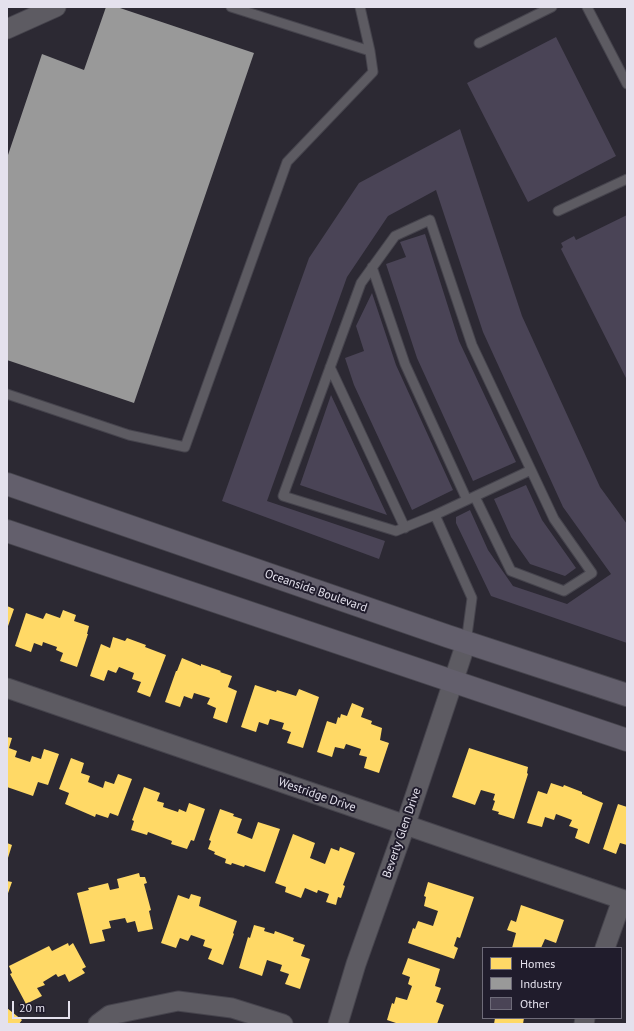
<!DOCTYPE html>
<style>
body{margin:0}
#map{position:relative;width:634px;height:1031px;overflow:hidden;background:#2c2933;font-family:"PT Sans",sans-serif}
canvas{display:block}
.frame{position:absolute;inset:0;border:8px solid #e4e1ed;pointer-events:none}
.legend{position:absolute;left:482px;top:947px;width:140px;height:72px;box-sizing:border-box;background:#201c2c;border:1px solid #6e6b79;margin:0;padding:5px 7px;list-style:none;font-size:12px;color:#e4e1ed}
.legend li{display:flex;align-items:center;gap:8px;height:20px}
.legend b{width:20px;border:1px solid #6e6b79}
.scale{position:absolute;left:12px;top:1001px;width:58px;height:18px;box-sizing:border-box;border:2px solid #e4e1ed;border-top:0;padding-left:5px;font-size:12px;line-height:14px;white-space:nowrap;color:#e4e1ed;-webkit-text-stroke:3px #201c2c;paint-order:stroke}
</style>
<div id="map">
<canvas width="634" height="1031"></canvas>
<div class="frame"></div>
<ul class="legend">
<li><b style="height:11px;background:#ffd966"></b>Homes</li>
<li><b style="height:11px;background:#999"></b>Industry</li>
<li><b style="height:11px;background:#4a4456"></b>Other</li>
</ul>
<div class="scale">20 m</div>
</div>
<script>
const g = document.querySelector('canvas').getContext('2d');
g.lineJoin = 'round';
function paint(path, color) { g.fillStyle = color; g.fill(path, 'evenodd'); }
const shape = rows => new Path2D(rows.map(r => 'M' + r).join(''));
function trace(path, color, width, dash) { g.strokeStyle = color; g.lineWidth = width; g.lineCap = dash ? 'butt' : 'round'; g.setLineDash(dash || []); g.stroke(path); }
function drawText(font, color, halo, rows, align = 'center') {
  g.font = font + ' "PT Sans",sans-serif'; g.lineWidth = 4; g.setLineDash([]); g.textBaseline = 'middle'; g.strokeStyle = halo; g.fillStyle = color; for (const [text, x, y, turn = 0] of rows) {
    g.save(); g.translate(x, y); g.rotate((+turn || 0) * Math.PI / 180); g.textAlign = isNaN(turn) ? turn : align; if (halo) g.strokeText(text, 0, 0); g.fillText(text, 0, 0); g.restore();
  }
}
const homes = shape([
 [7,606,14,609,7,629],
 [63,610,76,615,74,621,89,626,87,634,88,634,77,667,60,661,63,653,56,650,57,647,43,642,42,646,34,643,31,652,15,646,26,613,43,619,46,613,60,618],
 [113,637,125,641,127,638,146,645,145,647,166,655,150,697,137,692,141,682,132,679,134,673,119,667,116,673,108,670,104,681,90,676,101,644,110,648],
 [182,658,201,666,201,664,221,671,220,672,232,676,228,687,237,691,227,723,213,718,216,708,207,704,210,698,194,693,192,699,184,696,180,707,165,702,176,671,177,671],
 [255,685,276,692,277,690,296,696,299,689,319,697,303,748,287,743,291,732,282,729,284,723,270,719,268,725,259,722,256,732,241,727],
 [352,703,364,708,361,717,372,721,371,724,382,728,380,740,389,743,379,773,364,768,367,757,359,755,361,749,346,744,344,749,335,747,332,757,317,752,327,721,336,724,338,717,340,718,341,714,347,716],
 [7,737,12,738,9,748,17,751,15,757,30,762,32,756,41,759,44,749,59,754,48,785,38,782,33,796,7,787],
 [469,748,528,767,527,773,528,774,514,819,498,814,499,812,492,810,495,801,493,800,495,794,481,790,475,805,452,797],
 [71,758,84,763,81,773,90,776,88,782,103,788,105,781,114,784,118,774,132,779,118,816,110,813,108,818,96,814,95,817,65,804,69,793,59,789],
 [551,783,563,787,564,785,582,792,582,794,603,803,589,844,575,838,578,829,569,826,572,820,556,814,554,820,545,817,542,827,527,823,538,791,547,794],
 [144,787,160,793,157,801,164,803,163,807,178,812,179,809,186,812,189,803,205,809,194,841,191,840,187,849,171,844,172,841,148,832,147,835,131,830,134,821,132,820],
 [618,804,627,807,627,845,620,843,616,854,603,849],
 [220,809,234,814,233,816,242,819,237,833,252,839,258,822,280,829,265,872,245,865,244,867,232,863,231,865,225,863,226,859,214,854,215,852,208,849,211,841,209,840],
 [293,834,315,843,310,858,325,864,331,848,339,851,340,847,355,853,343,885,345,886,341,898,338,897,336,905,326,902,329,894,318,890,317,893,305,888,301,898,285,892,286,887,275,883],
 [7,843,12,845,7,861],
 [139,873,140,877,145,877,147,883,144,884,151,910,149,911,153,929,138,932,135,921,127,923,125,918,109,921,111,928,102,930,105,941,90,944,77,893,89,890,88,888,108,883,110,890,119,888,117,879],
 [7,881,12,882,7,896],
 [428,882,474,897,460,938,457,937,454,946,458,948,454,959,408,943,413,928,415,929,418,921,433,926,438,911,424,906,426,897,424,896],
 [191,894,201,897,199,906,237,921,233,933,234,934,223,965,208,959,212,949,203,946,205,940,191,935,188,941,180,938,176,948,161,943,178,895,189,899],
 [521,905,564,920,556,943,545,939,541,948,512,948,516,933,507,930,511,920,516,922],
 [254,925,265,928,264,931,274,934,275,931,294,938,293,941,305,945,301,956,310,959,300,989,285,984,289,974,280,971,282,965,267,960,262,976,239,968,248,937,250,938],
 [68,943,69,946,73,943,86,967,82,969,85,973,69,982,65,974,58,977,56,974,43,982,45,985,37,988,42,996,26,1004,10,974,12,973,9,966,49,946,52,951],
 [408,958,440,969,435,986,441,988,436,1002,444,1005,437,1024,399,1024,387,1020,392,1003,394,1004,396,997,407,1000,412,986,408,984,410,977,402,974],
 [7,1008,22,1020,19,1024,7,1024],
 [495,1018,524,1018,523,1024,494,1024]
]);
const industry = shape([
 [106,7,117,7,254,53,134,403,7,360,7,158,42,54,84,70]
]);
const building = shape([
 [556,37,616,156,528,202,467,83],
 [460,129,522,316,600,487,627,524,627,643,491,596,456,523,456,517,470,510,488,550,513,586,567,604,611,574,563,507,483,332,436,190,388,216,347,277,267,501,385,541,379,559,222,501,309,258,359,183],
 [627,215,627,380,561,249,563,247,561,243,574,236,576,240],
 [425,234,459,341,516,462,473,481,417,358,386,264,406,257,400,242],
 [372,293,396,365,453,490,412,510,354,385,345,358,364,351,356,326],
 [331,395,387,515,300,485],
 [526,485,542,520,576,568,565,576,530,564,511,537,494,499]
]);
const lane = shape([
 [231,7,370,51],
 [587,7,627,84],
 [479,43,552,7],
 [558,211,627,179],
 [430,220,472,345,531,470,435,515,396,531,283,496,361,283,395,236,430,220],
 [372,267,405,364,467,500],
 [330,367,405,528],
 [7,394,129,435,185,447,287,162,373,72,370,51,360,7],
 [475,497,511,571,564,591,592,573,554,519,531,470],
 [435,515,472,598,466,643]
]);
const street = shape([
 [7,29,56,7],
 [7,688,627,901],
 [605,948,622,900],
 [98,1024,110,1015,178,1001,232,1008,283,1024],
 [338,1024,356,964,405,826,466,643],
 [584,1024,585,1018]
]);
const primary = shape([
 [7,484,447,636,627,695],
 [7,531,627,740]
]);
const streetNames = [
 ["Oceanside Boulevard",316,591,19],
 ["Westridge Drive",317,795,19],
 ["Beverly Glen Drive",402,833,-71]
];
paint(homes, '#ffd966');
paint(industry, '#999');
paint(building, '#4a4456');
trace(lane, '#46444d', 11);
trace(street, '#46444d', 21);
trace(primary, '#46444d', 24);
trace(lane, '#5d5b62', 9);
trace(street, '#5d5b62', 19);
trace(primary, '#635f6c', 22);
drawText('12px', '#e4e1ed', '#201c2c', streetNames);
</script>
